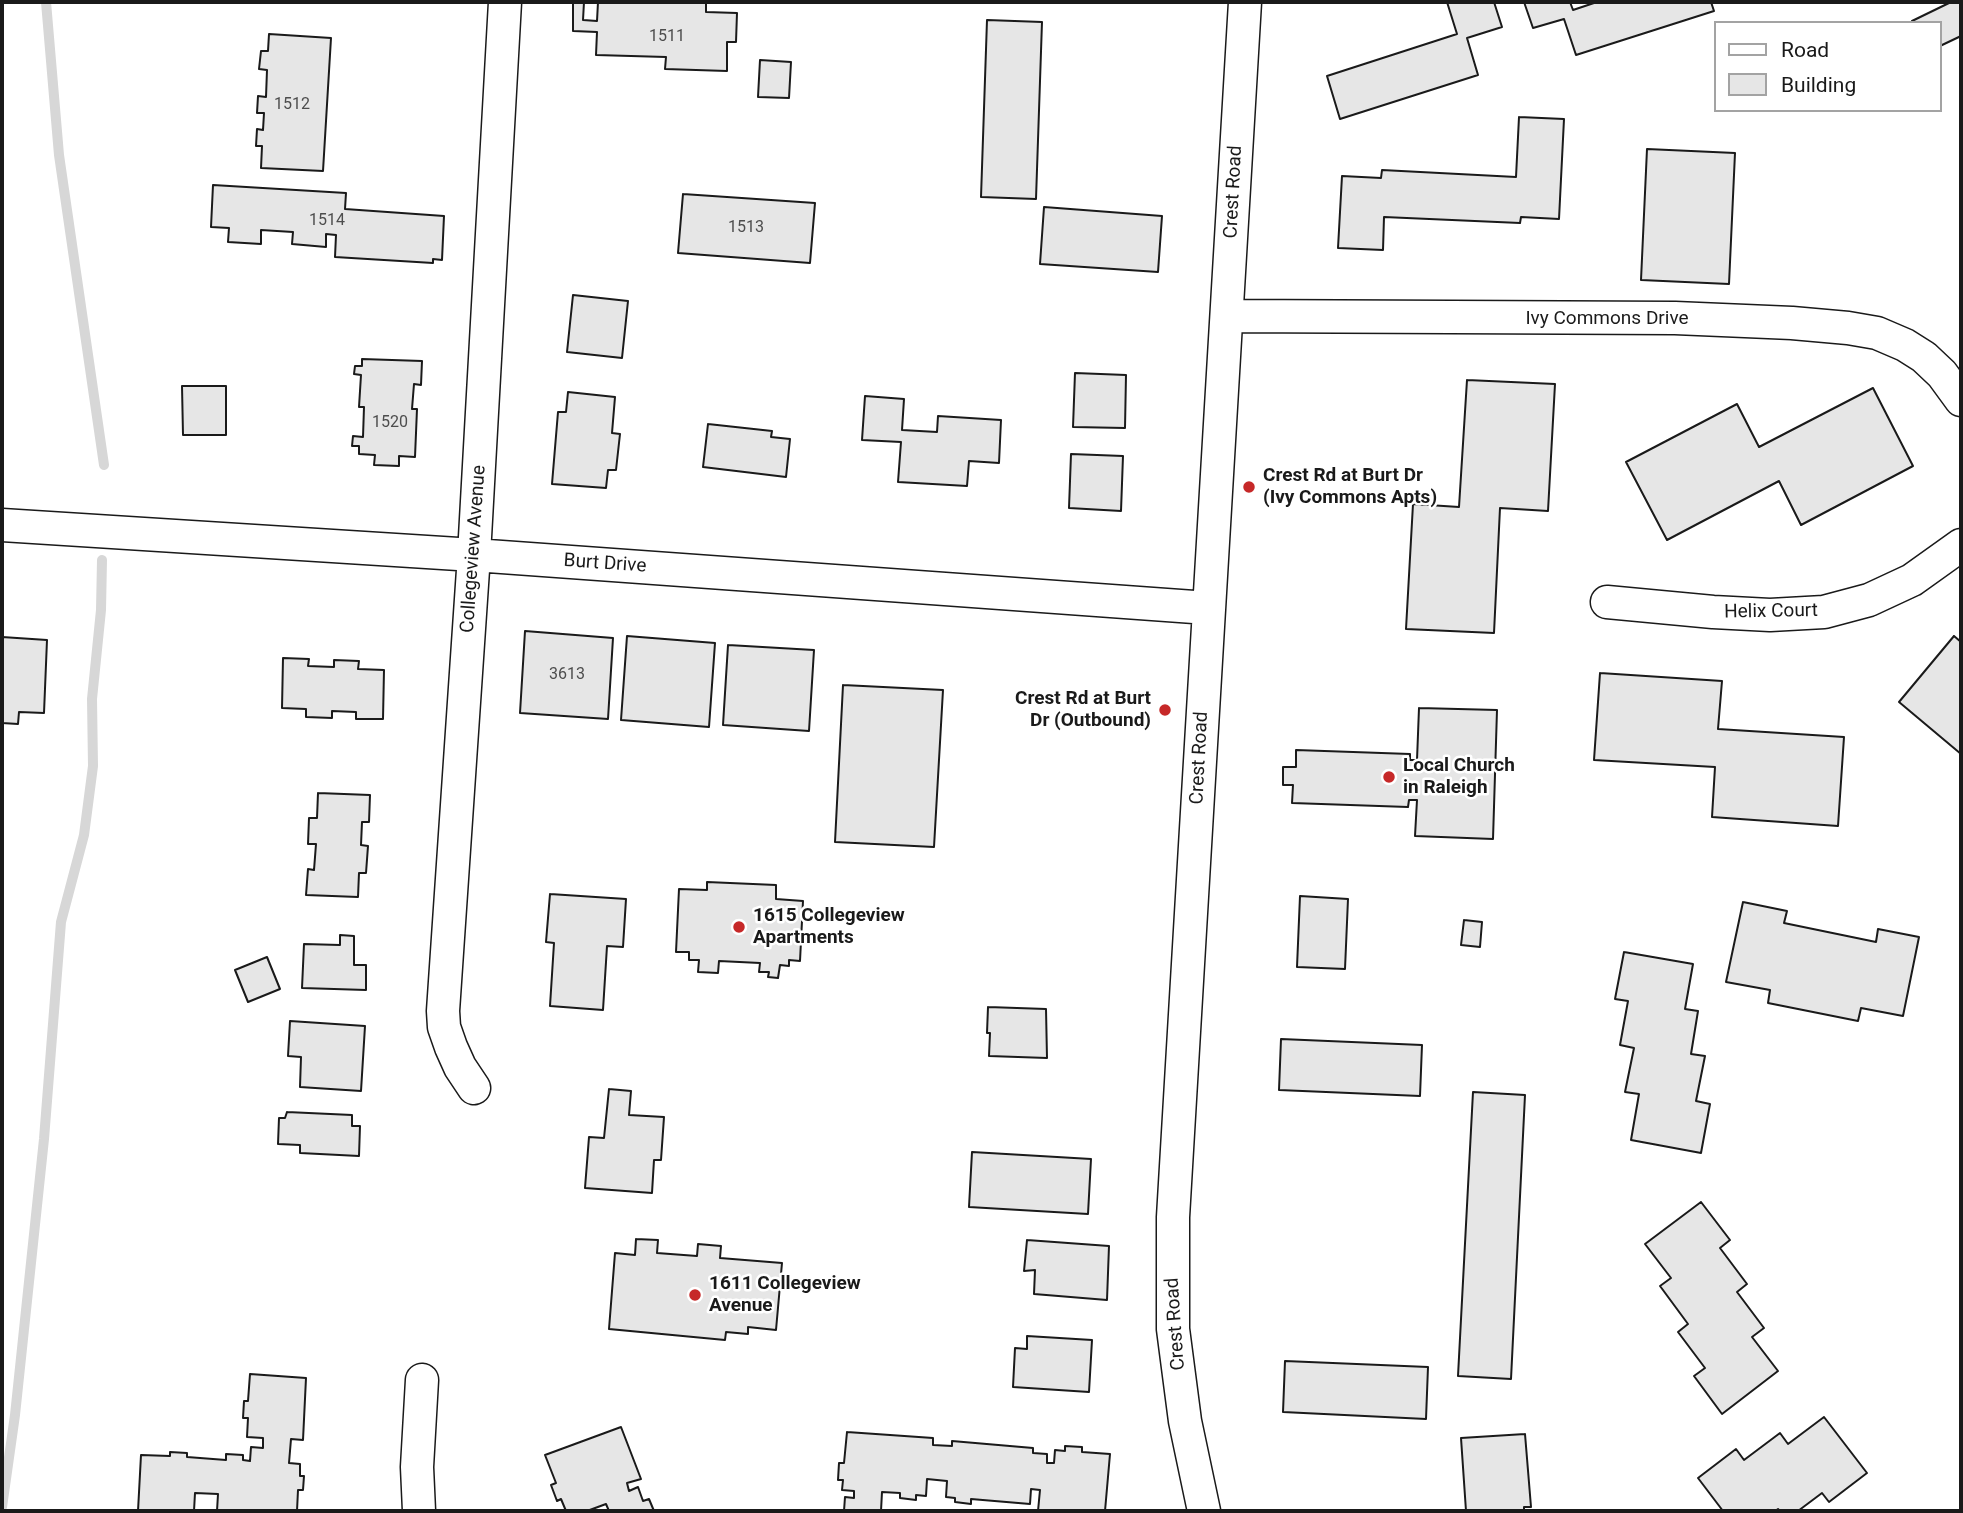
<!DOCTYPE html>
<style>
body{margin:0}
#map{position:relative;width:1963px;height:1513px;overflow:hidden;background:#fff;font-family:Roboto,sans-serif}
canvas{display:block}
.frame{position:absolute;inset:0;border:4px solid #1a1a1a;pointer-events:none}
.legend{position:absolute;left:1714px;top:21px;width:228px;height:91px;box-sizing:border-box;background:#fff;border:2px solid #a3a3a3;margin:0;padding:9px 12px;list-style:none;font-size:21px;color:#1a1a1a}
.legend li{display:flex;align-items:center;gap:14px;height:35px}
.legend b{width:35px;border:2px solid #a3a3a3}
</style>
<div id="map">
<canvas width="1963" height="1513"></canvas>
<div class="frame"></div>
<ul class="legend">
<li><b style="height:9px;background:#fff"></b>Road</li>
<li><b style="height:19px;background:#e6e6e6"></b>Building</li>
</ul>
</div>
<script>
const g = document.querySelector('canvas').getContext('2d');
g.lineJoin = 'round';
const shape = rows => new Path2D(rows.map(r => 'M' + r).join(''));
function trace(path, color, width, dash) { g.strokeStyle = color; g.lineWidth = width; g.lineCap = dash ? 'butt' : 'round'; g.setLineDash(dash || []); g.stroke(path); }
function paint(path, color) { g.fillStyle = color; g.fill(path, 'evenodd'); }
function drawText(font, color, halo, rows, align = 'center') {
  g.font = font + ' Roboto,sans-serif'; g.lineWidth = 5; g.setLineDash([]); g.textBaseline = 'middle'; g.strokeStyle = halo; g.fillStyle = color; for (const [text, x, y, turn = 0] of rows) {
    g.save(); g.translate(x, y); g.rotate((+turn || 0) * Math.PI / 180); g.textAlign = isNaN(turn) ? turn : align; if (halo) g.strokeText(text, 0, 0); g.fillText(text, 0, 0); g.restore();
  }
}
const stream = shape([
 [46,2,59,155,104,465],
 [2,1507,15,1415,44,1139,61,922,84,835,93,766,92,699,101,610,102,560]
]);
const building = shape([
 [573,2,584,2,583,20,597,21,598,2,706,2,706,12,737,13,736,42,727,42,727,71,665,69,666,57,596,55,597,32,573,31,573,2],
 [1447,2,1494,2,1502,27,1467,38,1478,75,1340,119,1327,76,1457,34,1447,2],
 [1524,2,1570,2,1573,10,1597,2,1711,2,1714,11,1576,55,1564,19,1533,28,1524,2],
 [1949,2,1961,2,1961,36,1940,46,1940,23,1913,23,1912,21,1949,3,1949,2],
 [987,20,1042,22,1036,199,981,197,987,20],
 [269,34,331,38,323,171,261,168,262,146,256,146,257,129,263,130,264,113,257,113,258,96,266,97,267,70,259,69,261,51,268,51,269,34],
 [760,60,791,62,789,98,758,97,760,60],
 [1519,117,1564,119,1559,219,1521,217,1520,223,1384,217,1383,250,1338,248,1342,176,1381,178,1382,170,1516,177,1519,117],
 [1647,149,1735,153,1729,284,1641,280,1647,149],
 [213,185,346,193,345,209,444,216,442,260,433,259,433,263,335,257,336,235,326,234,326,247,292,244,293,232,261,230,261,244,228,242,229,228,211,227,213,185],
 [683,194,815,203,810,263,678,253,683,194],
 [1044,207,1162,216,1158,272,1040,264,1044,207],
 [573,295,628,301,622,358,567,352,573,295],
 [362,359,422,361,421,385,414,384,412,409,417,409,415,457,399,456,399,466,374,465,375,455,359,454,359,446,352,446,353,436,363,437,364,407,359,407,361,375,354,374,355,366,362,366,362,359],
 [1075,373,1126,375,1125,428,1073,427,1075,373],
 [1467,380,1555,384,1548,511,1500,508,1494,633,1406,629,1413,504,1459,507,1467,380],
 [182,386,226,386,226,435,183,435,182,386],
 [1873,388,1913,466,1801,525,1779,481,1667,540,1626,462,1737,404,1759,447,1873,388],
 [568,392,615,397,612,433,620,434,616,470,608,470,606,488,552,484,558,412,566,412,568,392],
 [865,396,904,399,902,430,937,432,938,416,1001,420,999,463,969,461,967,486,898,482,901,442,862,440,865,396],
 [708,424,772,431,771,437,790,439,786,477,703,467,708,424],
 [1071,454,1123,456,1121,511,1069,508,1071,454],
 [525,631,613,638,608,719,520,713,525,631],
 [627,636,715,643,709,727,621,720,627,636],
 [1954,636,1961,642,1961,754,1899,702,1954,636],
 [2,637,47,640,44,713,19,712,18,724,2,723,2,637],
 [728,645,814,650,809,731,723,725,728,645],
 [283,658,309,659,308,666,334,667,334,660,359,661,358,669,384,670,383,719,356,719,356,712,332,711,332,718,306,717,306,709,282,708,283,658],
 [1600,673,1722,681,1718,729,1844,737,1838,826,1712,817,1715,767,1594,760,1600,673],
 [843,685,943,690,934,847,835,842,843,685],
 [1419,708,1497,710,1493,839,1415,836,1417,800,1409,800,1408,807,1292,803,1293,785,1283,785,1283,767,1296,767,1296,750,1410,754,1410,760,1417,760,1419,708],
 [318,793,370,795,369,822,362,822,361,845,368,846,366,873,359,873,358,897,306,895,308,869,314,870,316,844,308,844,309,818,317,818,318,793],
 [707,882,776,885,776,899,803,901,800,961,789,960,789,966,780,965,778,978,768,977,769,972,759,972,760,963,719,961,718,973,698,972,699,960,689,960,689,952,676,952,679,889,707,890,707,882],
 [550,894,626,899,623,947,607,946,603,1010,550,1006,554,943,546,942,550,894],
 [1300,896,1348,899,1345,969,1297,967,1300,896],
 [1743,902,1787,911,1784,923,1876,942,1878,929,1919,937,1903,1016,1861,1008,1858,1021,1768,1003,1770,990,1726,982,1743,902],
 [1464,920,1482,922,1480,947,1461,945,1464,920],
 [340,935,354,936,354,965,366,965,366,990,302,988,304,944,340,945,340,935],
 [1624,952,1693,964,1685,1009,1698,1011,1691,1054,1705,1056,1696,1101,1710,1104,1701,1153,1631,1140,1639,1094,1625,1092,1634,1048,1620,1045,1628,1001,1615,999,1624,952],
 [267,957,280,989,248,1002,235,970,267,957],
 [988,1007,1046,1009,1047,1058,989,1056,990,1033,987,1033,988,1007],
 [290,1021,365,1026,361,1091,300,1087,301,1057,288,1056,290,1021],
 [1281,1039,1422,1045,1420,1096,1279,1090,1281,1039],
 [609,1089,631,1091,629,1115,664,1117,661,1160,654,1160,652,1193,585,1188,589,1137,604,1138,609,1089],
 [1473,1092,1525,1095,1511,1379,1458,1376,1473,1092],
 [287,1112,352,1115,352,1126,360,1126,359,1156,300,1153,300,1145,278,1144,279,1118,285,1118,287,1112],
 [972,1152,1091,1159,1088,1214,969,1207,972,1152],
 [1701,1202,1730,1240,1720,1248,1747,1284,1737,1292,1764,1328,1752,1337,1778,1371,1722,1414,1694,1376,1705,1368,1678,1332,1688,1324,1660,1286,1671,1278,1645,1244,1701,1202],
 [636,1239,658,1240,657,1253,697,1256,698,1244,721,1246,720,1258,782,1263,776,1330,748,1327,748,1334,726,1332,725,1340,609,1329,615,1253,635,1255,636,1239],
 [1027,1240,1109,1246,1107,1300,1034,1294,1035,1270,1024,1271,1027,1240],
 [1027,1336,1092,1340,1089,1392,1013,1387,1015,1348,1027,1349,1027,1336],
 [1285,1361,1428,1367,1426,1419,1283,1412,1285,1361],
 [250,1374,306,1378,303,1440,291,1439,289,1463,300,1464,300,1476,304,1476,303,1490,298,1490,297,1511,217,1511,218,1494,195,1493,194,1511,138,1511,141,1455,170,1456,170,1452,187,1453,187,1457,226,1460,226,1454,243,1455,243,1460,250,1461,251,1447,263,1448,263,1438,247,1437,248,1418,243,1418,244,1401,248,1401,250,1374],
 [1824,1417,1867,1473,1829,1502,1822,1493,1798,1511,1780,1511,1778,1509,1775,1511,1723,1511,1698,1478,1736,1449,1744,1460,1780,1433,1788,1444,1824,1417],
 [621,1427,641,1479,627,1483,629,1491,638,1487,643,1501,649,1499,654,1511,609,1511,606,1504,587,1511,566,1511,561,1499,557,1501,551,1485,556,1483,545,1455,621,1427],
 [847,1432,933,1438,933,1445,952,1446,952,1441,1033,1448,1033,1453,1047,1454,1047,1463,1054,1463,1055,1450,1065,1451,1065,1446,1082,1447,1082,1452,1110,1454,1105,1511,1038,1511,1040,1490,1031,1489,1030,1504,971,1499,971,1504,955,1502,955,1498,946,1497,947,1481,927,1479,926,1496,916,1495,916,1500,900,1498,900,1493,882,1492,881,1511,844,1511,845,1497,854,1498,854,1491,842,1490,843,1480,838,1480,839,1463,844,1463,847,1432],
 [1525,1434,1531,1507,1524,1507,1524,1511,1466,1511,1461,1438,1525,1434]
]);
const street = shape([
 [1227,316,1675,318,1792,323,1848,328,1877,333,1905,345,1924,357,1942,374,1961,400],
 [2,525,474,555,1208,608],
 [1607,602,1713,612,1770,615,1824,612,1869,600,1912,580,1961,545],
 [474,1088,460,1067,451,1047,444,1027,443,1011,474,555,505,2],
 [419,1511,417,1467,422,1380],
 [1204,1511,1185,1421,1173,1329,1173,1217,1245,2]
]);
const markers = [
 [1249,487,7,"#c62828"],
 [1165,710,7,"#c62828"],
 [1389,777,7,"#c62828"],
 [739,927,7,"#c62828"],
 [695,1295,7,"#c62828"]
];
const numberNames = [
 ["1511",667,37],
 ["1512",292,105],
 ["1514",327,221],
 ["1513",746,228],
 ["1520",390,423],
 ["3613",567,675]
];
const streetNames = [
 ["Crest Road",1234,192,-87],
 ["Ivy Commons Drive",1607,319],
 ["Collegeview Avenue",474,549,-86],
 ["Burt Drive",605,564,4],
 ["Helix Court",1771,612,-1],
 ["Crest Road",1200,758,-87],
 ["Crest Road",1176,1324,-94]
];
const poiNames = [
 ["Crest Rd at Burt Dr",1263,476],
 ["(Ivy Commons Apts)",1263,498],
 ["Crest Rd at Burt",1151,699,"right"],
 ["Dr (Outbound)",1151,721,"right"],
 ["Local Church",1403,766],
 ["in Raleigh",1403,788],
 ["1615 Collegeview",753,916],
 ["Apartments",753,938],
 ["1611 Collegeview",709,1284],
 ["Avenue",709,1306]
];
trace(stream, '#d7d7d7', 10);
paint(building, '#e6e6e6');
trace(building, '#1a1a1a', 2);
trace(street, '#1a1a1a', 35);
trace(street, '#fff', 32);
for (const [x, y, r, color] of markers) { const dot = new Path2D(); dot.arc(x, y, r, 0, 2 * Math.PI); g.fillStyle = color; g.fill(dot); trace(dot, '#fff', 2.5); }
drawText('16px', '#4d4d4d', null, numberNames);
drawText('19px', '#1a1a1a', '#fff', streetNames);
drawText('bold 19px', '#1a1a1a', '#fff', poiNames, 'left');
</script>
